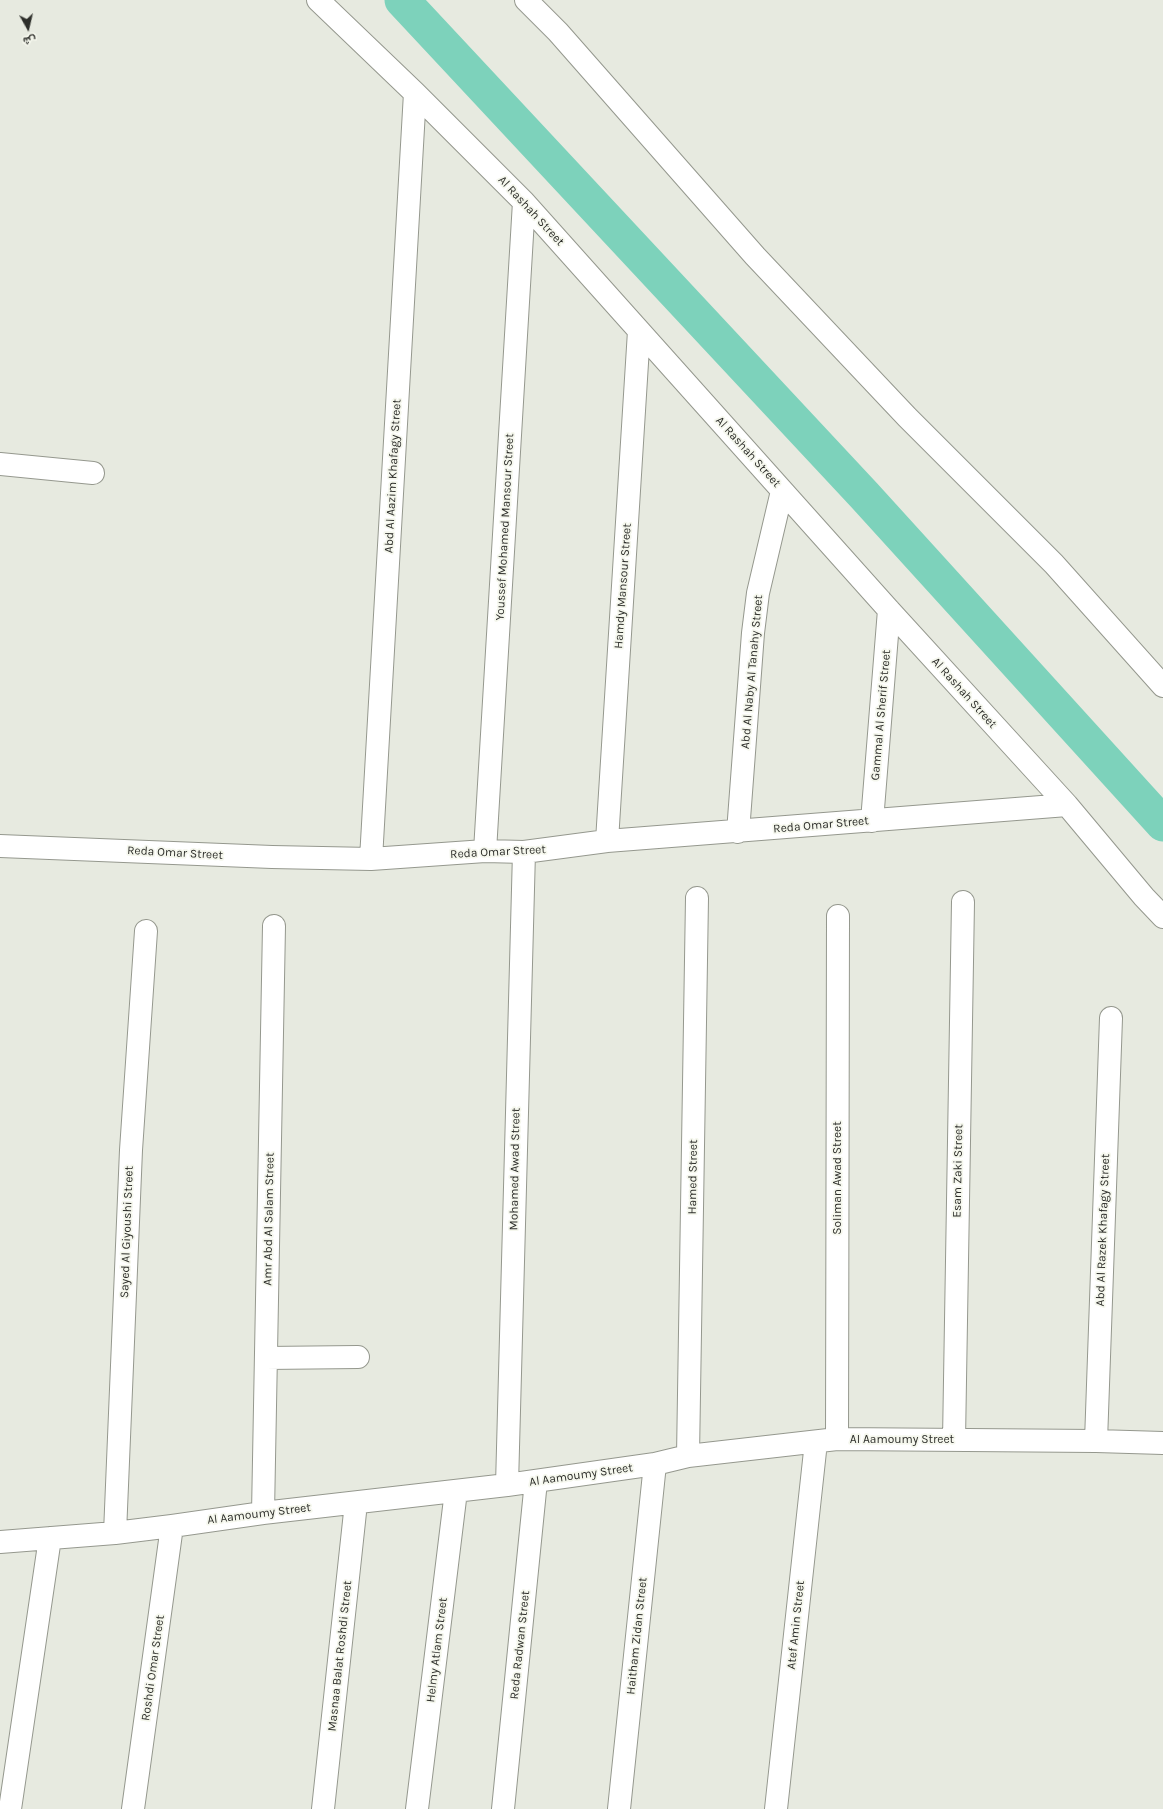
<!DOCTYPE html>
<meta charset="utf-8">
<style>
body{margin:0}
#map{position:relative;width:1163px;height:1809px;overflow:hidden;background:#e7eae0;font-family:Karla,Vazirmatn,sans-serif}
canvas{display:block}
.north{position:absolute;left:8px;top:8px;width:40px;height:40px;-webkit-text-stroke:3px #f5f7ed;paint-order:stroke;rotate:172deg;font-size:11px;font-weight:700;line-height:16px;text-align:center;color:#2d2e2a}
.north::after{content:'';display:block;margin:auto;width:14px;height:18px;background:#2d2e2a;clip-path:polygon(50% 0,100% 100%,50% 72%,0 100%)}
</style>
<div id="map">
<canvas width="1163" height="1809"></canvas>
<div class="north">ش</div>
</div>
<script>
const g = document.querySelector('canvas').getContext('2d');
g.lineJoin = 'round';
const shape = rows => new Path2D(rows.map(r => 'M' + r).join(''));
function trace(path, color, width, dash) { g.strokeStyle = color; g.lineWidth = width; g.lineCap = dash ? 'butt' : 'round'; g.setLineDash(dash || []); g.stroke(path); }
function drawText(font, color, halo, rows, align = 'center') {
  g.font = font + ' Karla,sans-serif'; g.lineWidth = 3.5; g.setLineDash([]); g.textBaseline = 'middle'; g.strokeStyle = halo; g.fillStyle = color; for (const [text, x, y, turn = 0] of rows) {
    g.save(); g.translate(x, y); g.rotate((+turn || 0) * Math.PI / 180); g.textAlign = isNaN(turn) ? turn : align; if (halo) g.strokeText(text, 0, 0); g.fillText(text, 0, 0); g.restore();
  }
}
const canal = shape([
 [402,0,864,495,1163,824]
]);
const minor = shape([
 [318,0,415,93,524,202,889,610,1067,805,1144,897,1163,917],
 [526,0,558,32,755,256,907,417,1054,564,1163,686],
 [0,464,93,473],
 [872,821,889,610],
 [738,832,753,633,758,593,782,491],
 [607,841,639,331],
 [0,846,272,857,371,859,485,851,524,852,607,841,1067,805],
 [485,851,524,202],
 [371,859,415,93],
 [266,1358,358,1357],
 [837,1439,838,916],
 [954,1440,963,902],
 [1096,1441,1111,1018],
 [688,1456,697,898],
 [507,1485,524,852],
 [263,1513,274,926],
 [115,1533,131,1150,146,931],
 [0,1542,115,1533,172,1526,263,1513,507,1485,655,1464,688,1456,837,1439,1096,1441,1163,1443],
 [10,1809,50,1538],
 [133,1809,172,1526],
 [323,1809,356,1503],
 [417,1809,456,1491],
 [503,1809,536,1481],
 [619,1809,655,1464],
 [776,1809,816,1442]
]);
const streetNames = [
 ["Al Rashah Street",531,211,47],
 ["Al Rashah Street",748,452,48],
 ["Abd Al Aazim Khafagy Street",393,476,-87],
 ["Youssef Mohamed Mansour Street",505,527,-87],
 ["Hamdy Mansour Street",623,586,-86],
 ["Abd Al Naby Al Tanahy Street",752,672,-85],
 ["Al Rashah Street",964,693,48],
 ["Gammal Al Sherif Street",881,715,-85],
 ["Reda Omar Street",821,825,-5],
 ["Reda Omar Street",498,852,-3],
 ["Reda Omar Street",175,853,3],
 ["Mohamed Awad Street",515,1169,-89],
 ["Esam Zaki Street",958,1171,-89],
 ["Hamed Street",693,1177,-89],
 ["Soliman Awad Street",838,1178,-90],
 ["Amr Abd Al Salam Street",269,1219,-89],
 ["Abd Al Razek Khafagy Street",1103,1230,-88],
 ["Sayed Al Giyoushi Street",127,1232,-88],
 ["Al Aamoumy Street",902,1440],
 ["Al Aamoumy Street",581,1475,-8],
 ["Al Aamoumy Street",259,1514,-7],
 ["Atef Amin Street",796,1625,-84],
 ["Haitham Zidan Street",637,1636,-84],
 ["Reda Radwan Street",520,1645,-84],
 ["Helmy Atlam Street",437,1650,-83],
 ["Masnaa Balat Roshdi Street",340,1656,-84],
 ["Roshdi Omar Street",153,1668,-82]
];
trace(canal, '#7dd2bb', 35);
trace(minor, '#95988e', 24);
trace(minor, '#fff', 22);
drawText('12px', '#2d2e2a', '#f5f7ed', streetNames);
</script>
